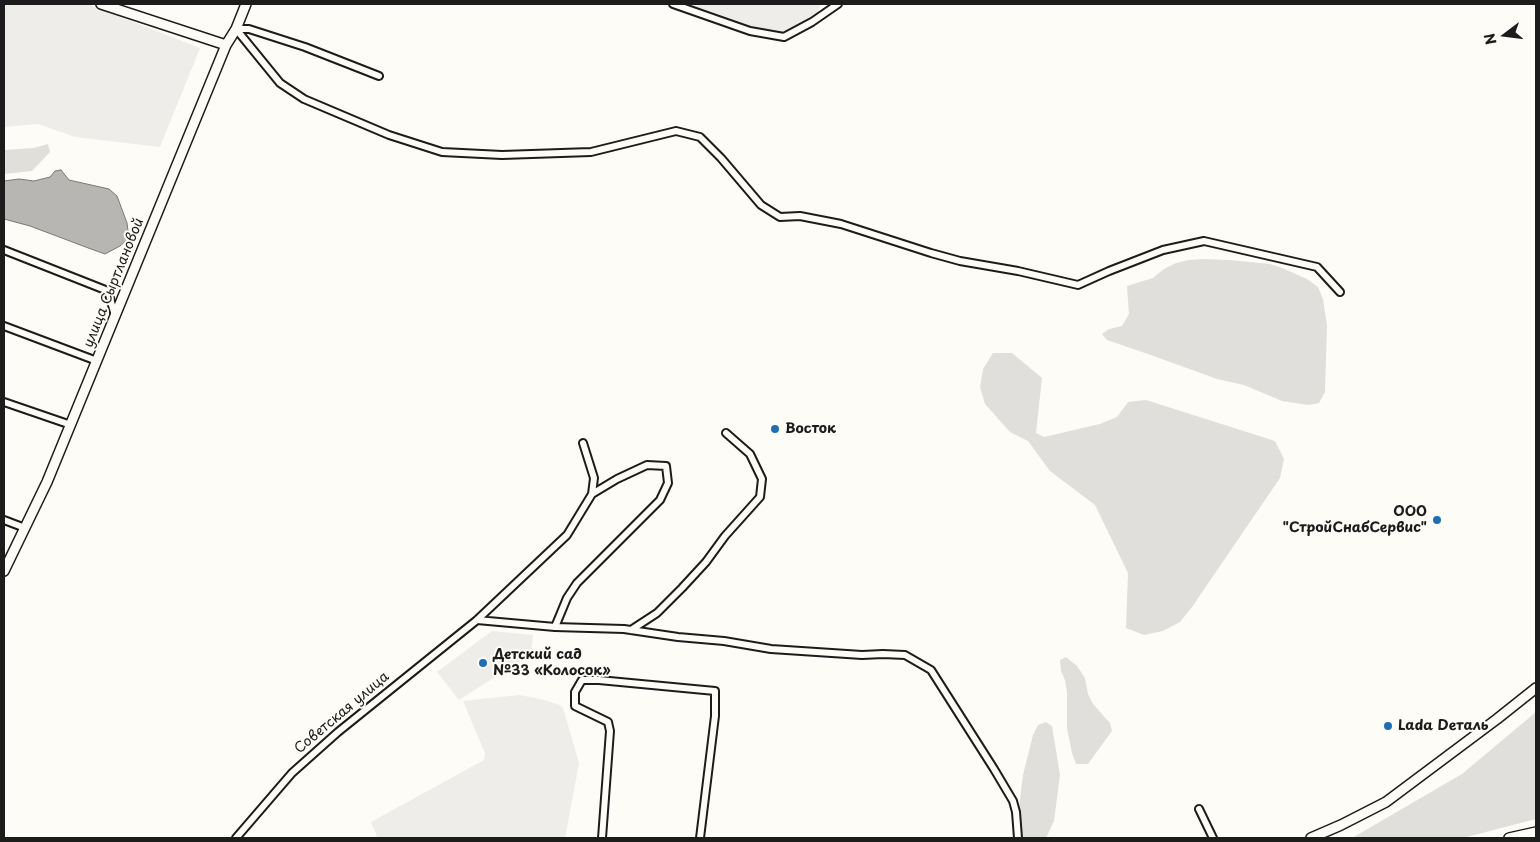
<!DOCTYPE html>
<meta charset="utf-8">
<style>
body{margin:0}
#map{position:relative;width:1540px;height:842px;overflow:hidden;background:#fdfcf7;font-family:"Playpen Sans",sans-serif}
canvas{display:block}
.frame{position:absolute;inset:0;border:5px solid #1c1c1c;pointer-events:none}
.north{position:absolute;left:1480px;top:10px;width:50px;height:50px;-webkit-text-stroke:4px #fdfcf7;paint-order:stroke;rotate:255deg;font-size:14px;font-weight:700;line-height:20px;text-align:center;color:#1c1c1c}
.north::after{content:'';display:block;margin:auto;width:18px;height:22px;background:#1c1c1c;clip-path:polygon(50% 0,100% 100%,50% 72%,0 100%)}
</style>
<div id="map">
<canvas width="1540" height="842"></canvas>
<div class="frame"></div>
<div class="north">N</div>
</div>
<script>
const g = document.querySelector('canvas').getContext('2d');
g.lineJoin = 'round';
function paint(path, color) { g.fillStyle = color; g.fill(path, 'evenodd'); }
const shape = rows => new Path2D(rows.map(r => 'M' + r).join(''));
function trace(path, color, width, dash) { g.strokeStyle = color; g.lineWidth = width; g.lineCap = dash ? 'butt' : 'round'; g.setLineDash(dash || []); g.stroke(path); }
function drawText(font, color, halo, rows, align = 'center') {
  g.font = font + ' "Playpen Sans",sans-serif'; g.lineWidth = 4; g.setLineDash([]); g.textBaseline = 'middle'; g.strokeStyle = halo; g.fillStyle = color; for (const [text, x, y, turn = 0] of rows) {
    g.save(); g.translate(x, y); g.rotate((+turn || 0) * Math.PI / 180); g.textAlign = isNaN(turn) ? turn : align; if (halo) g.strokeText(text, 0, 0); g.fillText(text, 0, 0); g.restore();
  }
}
const built = shape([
 [4,4,87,4,200,48,160,147,75,137,38,124,4,127],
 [688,4,821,4,817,14,783,33,750,27],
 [492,631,533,635,531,654,459,700,437,672],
 [519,695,541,699,560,705,563,708,579,763,565,838,375,838,377,836,371,822,484,760,485,753,463,701]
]);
const green = shape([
 [48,144,50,152,32,171,4,174,4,150,34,148],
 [1203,259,1230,260,1270,264,1282,268,1307,279,1318,287,1323,299,1327,325,1325,392,1319,403,1308,405,1282,401,1244,385,1217,379,1148,354,1107,340,1102,334,1109,329,1122,326,1129,314,1127,286,1153,278,1164,269,1176,263,1189,260],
 [993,353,1012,353,1042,378,1036,433,1044,437,1100,424,1117,417,1128,402,1146,400,1275,441,1284,459,1280,478,1192,607,1180,622,1163,631,1144,635,1126,628,1128,573,1095,505,1050,471,1028,441,1010,432,985,404,980,387,983,369],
 [1066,657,1077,666,1085,678,1088,694,1093,704,1110,723,1112,731,1088,764,1076,764,1072,753,1067,728,1067,692,1065,680,1061,671,1060,660],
 [1536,712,1536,819,1463,838,1352,838,1462,774],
 [1046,722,1052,726,1060,775,1054,821,1046,838,1021,838,1019,808,1023,775,1033,735,1038,725]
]);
const water = shape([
 [61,170,69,180,109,189,117,196,127,223,129,238,120,246,105,254,91,249,30,226,4,219,4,181,19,179,34,181,50,177,55,171,61,170]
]);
const street = shape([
 [673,4,750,31,784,37,812,22,838,4],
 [236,29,280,83,304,99,389,135,442,152,502,155,591,152,676,131,700,137,721,158,761,205,780,217,800,216,841,224,931,253,960,261,1018,271,1078,285,1109,271,1163,250,1204,241,1317,267,1340,292],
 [236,29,249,29,305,47,379,76],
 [4,250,108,291,115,316],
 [4,326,97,361],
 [4,402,71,425],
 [4,520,25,528],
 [477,620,555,627,624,629,678,637,724,641,771,649,862,655,883,654,905,655,931,670,994,769,1013,801,1016,812,1018,838],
 [555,627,567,598,577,583,660,500,668,483,666,466,647,465,617,479,592,494],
 [631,630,657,613,682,588,706,562,725,536,760,497,762,479,750,454,726,433],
 [1199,809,1213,838],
 [236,838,292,773,338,732,477,620,567,535,592,494,594,478,583,443],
 [602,838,610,731,608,722,575,706,575,692,582,680,599,680,715,691,715,716,700,838]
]);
const secondary = shape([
 [101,4,226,45],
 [4,571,47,482,226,45,236,29,246,4],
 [1311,838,1341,825,1386,802,1497,719,1536,688],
 [1509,838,1536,832]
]);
const markers = [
 [775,429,5,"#1f6fb2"],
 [1437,520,5,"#1f6fb2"],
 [483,663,5,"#1f6fb2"],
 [1388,726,5,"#1f6fb2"]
];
const streetNames = [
 ["улица Сыртлановой",114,283,-68],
 ["Советская улица",342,713,-40]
];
const poiNames = [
 ["Восток",785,429],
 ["ООО",1427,512,"right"],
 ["\"СтройСнабСервис\"",1427,528,"right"],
 ["Детский сад",493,655],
 ["№33 «Колосок»",493,671],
 ["Lada Dеталь",1398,726]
];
paint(built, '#eeede9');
paint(green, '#e0dfdb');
paint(water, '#b7b6b2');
trace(water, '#797876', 1);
trace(street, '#1c1c1c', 10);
trace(secondary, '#1c1c1c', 12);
trace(street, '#fdfcf7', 6);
trace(secondary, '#fdfcf7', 9);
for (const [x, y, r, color] of markers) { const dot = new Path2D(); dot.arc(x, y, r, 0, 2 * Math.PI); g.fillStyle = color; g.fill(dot); trace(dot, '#fdfcf7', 2); }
drawText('14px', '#1c1c1c', '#fdfcf7', streetNames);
drawText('bold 14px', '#1c1c1c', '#fdfcf7', poiNames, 'left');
</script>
